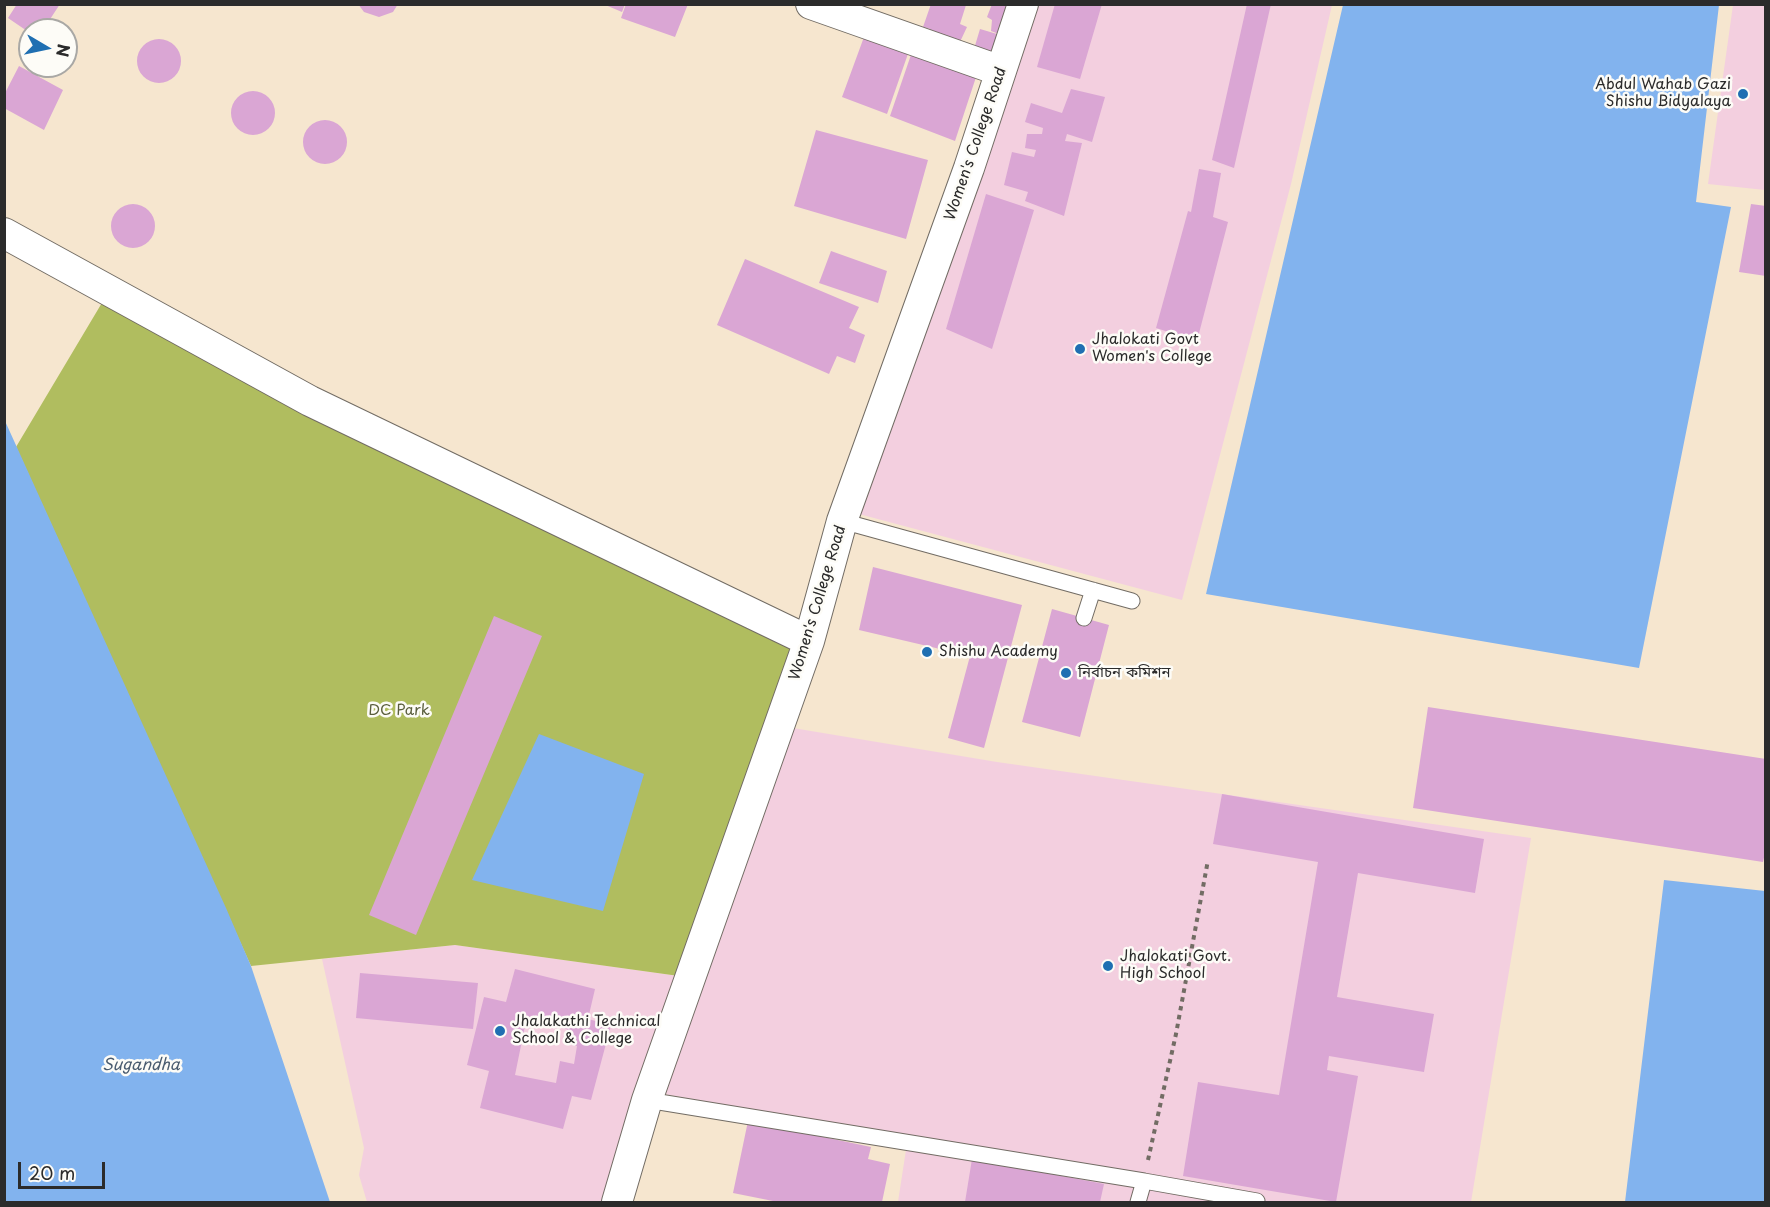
<!DOCTYPE html>
<meta charset="utf-8">
<style>
body{margin:0}
#map{position:relative;width:1770px;height:1207px;overflow:hidden;background:#f6e6cf;font-family:"Playpen Sans",sans-serif}
canvas{display:block}
.frame{position:absolute;inset:0;border:6px solid #2b2b2b;pointer-events:none}
.north{position:absolute;left:18px;top:18px;width:60px;height:60px;box-sizing:border-box;background:#fdfcf7;border:2px solid #a9a8a5;border-radius:50%;rotate:99deg;font-size:16px;font-weight:700;line-height:24px;text-align:center;color:#2b2b2b}
.north::after{content:'';display:block;margin:auto;width:21px;height:27px;background:#1f6fb2;clip-path:polygon(50% 0,100% 100%,50% 72%,0 100%)}
.scale{position:absolute;left:18px;top:1162px;width:87px;height:27px;box-sizing:border-box;border:3px solid #2b2b2b;border-top:0;padding-left:8px;font-size:18px;line-height:21px;white-space:nowrap;color:#2b2b2b;-webkit-text-stroke:4px #fdfcf7;paint-order:stroke}
</style>
<div id="map">
<canvas width="1770" height="1207"></canvas>
<div class="frame"></div>
<div class="north">N</div>
<div class="scale">20 m</div>
</div>
<script>
const g = document.querySelector('canvas').getContext('2d');
g.lineJoin = 'round';
function paint(path, color) { g.fillStyle = color; g.fill(path, 'evenodd'); }
const shape = rows => new Path2D(rows.map(r => 'M' + r).join(''));
function trace(path, color, width, dash) { g.strokeStyle = color; g.lineWidth = width; g.lineCap = dash ? 'butt' : 'round'; g.setLineDash(dash || []); g.stroke(path); }
function drawText(font, color, halo, rows, align = 'center') {
  g.font = font + ' "Playpen Sans","Noto Sans Bengali",sans-serif'; g.lineWidth = 5; g.setLineDash([]); g.textBaseline = 'middle'; g.strokeStyle = halo; g.fillStyle = color; for (const [text, x, y, turn = 0] of rows) {
    g.save(); g.translate(x, y); g.rotate((+turn || 0) * Math.PI / 180); g.textAlign = isNaN(turn) ? turn : align; if (halo) g.strokeText(text, 0, 0); g.fillText(text, 0, 0); g.restore();
  }
}
const built = shape([
 [1023,5,1332,5,1291,184,1182,600,859,514],
 [1733,5,1765,5,1765,190,1708,184],
 [793,728,997,762,1531,838,1471,1202,898,1202,908,1137,658,1093],
 [455,945,679,976,608,1202,367,1202,359,1175,364,1148,322,959]
]);
const green = shape([
 [109,291,797,641,679,976,455,945,251,966,16,447]
]);
const water = shape([
 [1343,5,1719,5,1696,202,1731,207,1639,668,1206,594],
 [5,421,226,908,251,966,330,1202,5,1202],
 [539,734,644,774,603,911,472,880],
 [1664,880,1765,891,1765,1202,1625,1202]
]);
const building = shape([
 [17,4,60,4,43,30,30,30,30,33,8,18],
 [358,4,398,4,393,12,379,17,364,12],
 [603,4,625,4,622,12],
 [626,4,688,4,675,37,621,18],
 [931,4,966,5,960,24,967,27,959,44,928,37,930,29,923,27],
 [992,4,1015,4,1004,36,991,31,992,20,987,17],
 [1055,4,1102,4,1080,79,1037,67],
 [1247,4,1271,4,1234,168,1212,160],
 [868,26,910,48,887,114,842,97],
 [980,29,997,34,995,45,1000,60,974,49],
 '137 61a22 22 0 1 1 44 0a22 22 0 1 1-44 0Z',
 [914,46,979,68,955,141,890,116],
 [19,66,63,90,44,130,4,108,4,95],
 [1071,89,1105,97,1092,142,1067,134,1065,141,1082,143,1064,216,1025,201,1028,192,1004,185,1012,152,1034,157,1036,150,1025,148,1027,134,1042,134,1043,128,1025,122,1031,103,1062,113],
 '231 113a22 22 0 1 1 44 0a22 22 0 1 1-44 0Z',
 '303 142a22 22 0 1 1 44 0a22 22 0 1 1-44 0Z',
 [816,130,928,160,906,239,794,206],
 [1199,169,1221,173,1213,217,1228,222,1197,341,1156,328,1188,211,1191,212],
 [986,194,1034,210,992,349,946,329],
 '111 226a22 22 0 1 1 44 0a22 22 0 1 1-44 0Z',
 [1751,204,1766,206,1766,276,1739,272],
 [831,251,887,271,878,303,819,283],
 [745,259,859,307,849,328,865,335,855,363,837,356,829,374,717,325],
 [873,567,1022,605,984,748,948,738,970,656,859,630],
 [1052,609,1109,625,1080,737,1022,722],
 [494,616,542,636,416,935,369,915],
 [1428,707,1766,759,1766,849,1763,862,1413,808],
 [1222,794,1484,839,1475,893,1358,873,1337,997,1434,1014,1424,1072,1329,1056,1327,1070,1358,1076,1336,1202,1183,1176,1198,1082,1279,1095,1318,862,1213,844],
 [515,969,595,989,588,1019,611,1025,591,1100,572,1096,563,1129,480,1108,489,1071,467,1065,484,997,506,1002],
 [526,1021,567,1029,564,1043,577,1046,574,1064,560,1061,556,1083,515,1075],
 [360,973,478,983,473,1029,356,1018],
 [748,1121,871,1147,868,1159,890,1164,882,1202,778,1202,733,1193],
 [972,1159,1104,1184,1100,1202,965,1202]
]);
const path = shape([
 [1148,1160,1176,1034,1208,860]
]);
const service = shape([
 [842,521,1132,601],
 [1084,618,1093,590],
 [647,1100,1144,1181,1138,1202],
 [1144,1181,1257,1201]
]);
const minor = shape([
 [811,4,1001,71],
 [4,233,310,401,809,641],
 [617,1202,647,1100,809,641,842,521,969,168,1023,4]
]);
const markers = [
 [1743,94,6,"#1f6fb2"],
 [1080,349,6,"#1f6fb2"],
 [927,652,6,"#1f6fb2"],
 [1066,673,6,"#1f6fb2"],
 [1108,966,6,"#1f6fb2"],
 [500,1031,6,"#1f6fb2"]
];
const poiNames = [
 ["Abdul Wahab Gazi",1731,85,"right"],
 ["Shishu Bidyalaya",1731,102,"right"],
 ["Jhalokati Govt",1092,340],
 ["Women's College",1092,357],
 ["Shishu Academy",939,652],
 ["নির্বাচন কমিশন",1078,673],
 ["Jhalokati Govt.",1120,957],
 ["High School",1120,974],
 ["Jhalakathi Technical",512,1022],
 ["School & College",512,1039]
];
const streetNames = [
 ["Women's College Road",976,144,-71],
 ["Women's College Road",818,603,-73]
];
const parkNames = [
 ["DC Park",399,711]
];
const waterNames = [
 ["Sugandha",141,1066]
];
paint(built, '#f3cfdf');
paint(green, '#b0bd5f');
paint(water, '#82b3ee');
paint(building, '#daa6d4');
trace(service, '#726c64', 17);
trace(minor, '#726c64', 32);
trace(path, '#726c64', 4, [4.5, 4.5]);
trace(service, '#fff', 15);
trace(minor, '#fff', 30);
for (const [x, y, r, color] of markers) { const dot = new Path2D(); dot.arc(x, y, r, 0, 2 * Math.PI); g.fillStyle = color; g.fill(dot); trace(dot, '#fdfcf7', 2); }
drawText('15px', '#2b2b2b', '#fdfcf7', poiNames, 'left');
drawText('15px', '#2b2b2b', '#fdfcf7', streetNames);
drawText('15px', '#5a5e3d', '#fdfcf7', parkNames);
drawText('italic 16px', '#495b6f', '#fdfcf7', waterNames);
</script>
